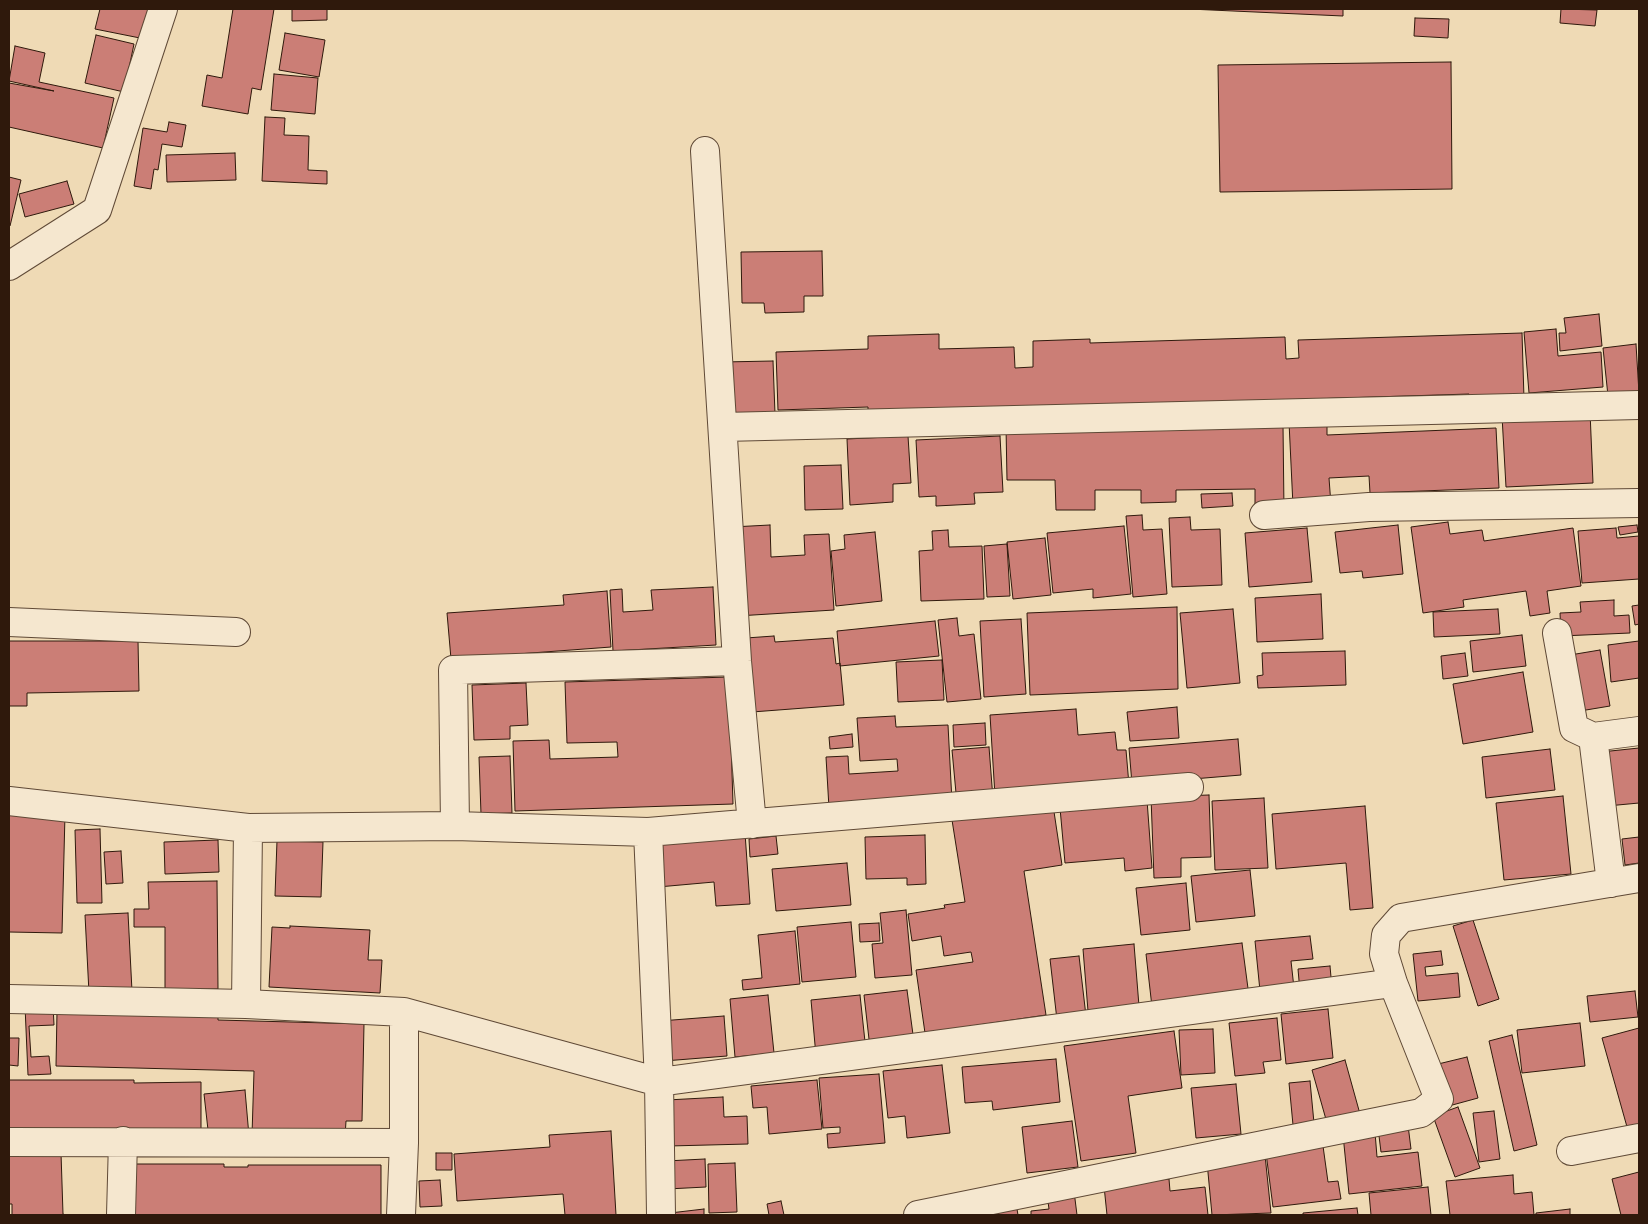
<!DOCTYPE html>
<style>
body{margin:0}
#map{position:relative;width:1648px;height:1224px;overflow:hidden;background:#efdab5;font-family:"IM FELL English",serif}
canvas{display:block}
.frame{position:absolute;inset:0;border:10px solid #2f190c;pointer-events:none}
</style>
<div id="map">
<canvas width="1648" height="1224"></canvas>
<div class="frame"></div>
</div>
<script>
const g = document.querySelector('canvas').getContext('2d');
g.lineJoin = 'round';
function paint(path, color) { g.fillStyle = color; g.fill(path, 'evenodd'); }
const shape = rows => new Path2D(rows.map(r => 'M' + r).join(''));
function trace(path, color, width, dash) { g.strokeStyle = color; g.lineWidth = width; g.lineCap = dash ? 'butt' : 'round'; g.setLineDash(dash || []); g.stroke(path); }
const building = shape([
 [100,9,152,9,145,39,95,29,100,9],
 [233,9,274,9,261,90,252,88,248,114,202,106,207,75,222,78,233,9],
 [292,9,327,9,327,20,292,21,292,9],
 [1189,9,1343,9,1343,16,1189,9],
 [1561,9,1597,10,1595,26,1560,23,1561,9],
 [1415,18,1449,19,1448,38,1414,36,1415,18],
 [285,33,325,40,319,77,279,70,285,33],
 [96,35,134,44,124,92,85,83,96,35],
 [15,46,45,53,39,82,114,98,103,148,9,127,9,83,54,91,9,81,15,46],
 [1451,62,1452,189,1220,192,1218,65,1451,62],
 [274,74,318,78,315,114,271,110,274,74],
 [265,117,285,118,284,135,309,136,308,170,327,171,327,184,262,181,265,117],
 [169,122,186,125,182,147,162,144,158,170,154,169,151,189,134,186,143,128,167,132,169,122],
 [235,153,236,180,167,182,166,155,235,153],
 [9,177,21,180,10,226,9,226,9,177],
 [67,181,74,204,25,217,19,194,67,181],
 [822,251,823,296,804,296,804,312,765,313,764,303,742,303,741,252,822,251],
 [1599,314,1602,346,1560,351,1559,333,1566,333,1564,318,1599,314],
 [1556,329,1558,356,1601,352,1603,387,1529,393,1524,332,1556,329],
 [1522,333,1524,399,1469,401,1469,394,868,413,868,407,778,410,776,352,868,349,868,336,939,334,939,349,1014,347,1015,368,1033,367,1033,341,1090,339,1090,343,1285,337,1286,359,1299,358,1298,340,1522,333],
 [1636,344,1639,393,1608,396,1603,348,1636,344],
 [773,361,775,414,725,416,723,362,773,361],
 [1590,411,1593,483,1506,487,1502,416,1590,411],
 [1327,421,1327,435,1496,428,1499,488,1370,493,1369,476,1329,478,1331,505,1293,506,1289,422,1327,421],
 [1283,424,1284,511,1255,511,1255,489,1176,490,1176,502,1141,503,1141,490,1095,490,1095,510,1056,510,1055,480,1007,480,1006,427,1283,424],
 [908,436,911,483,893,484,893,502,850,505,847,439,908,436],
 [1000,436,1003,492,974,493,975,504,936,506,936,496,919,497,916,440,1000,436],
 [841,465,843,509,805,510,804,466,841,465],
 [1232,493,1233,506,1202,508,1201,494,1232,493],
 [1142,515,1143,530,1162,529,1167,594,1133,597,1126,516,1142,515],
 [1190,517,1191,530,1220,529,1222,585,1172,587,1169,518,1190,517],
 [1448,522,1450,534,1482,530,1484,541,1573,528,1581,586,1547,591,1550,613,1530,616,1526,591,1463,600,1464,607,1423,613,1411,527,1448,522],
 [770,525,771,557,805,555,804,535,829,534,834,610,737,616,732,527,770,525],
 [1398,525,1403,574,1363,578,1362,571,1340,573,1335,532,1398,525],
 [1637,525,1638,532,1620,535,1618,527,1637,525],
 [1124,526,1131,594,1093,598,1093,589,1053,593,1047,533,1124,526],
 [1307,528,1312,582,1249,587,1245,533,1307,528],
 [1616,528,1617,538,1639,536,1639,579,1582,583,1578,531,1616,528],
 [948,530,949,547,982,546,984,599,921,601,919,551,933,550,932,531,948,530],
 [875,532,882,601,836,606,831,551,845,549,844,535,875,532],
 [1045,538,1051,595,1013,599,1007,542,1045,538],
 [1007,544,1010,596,987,597,984,546,1007,544],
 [713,587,716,645,613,651,610,590,622,589,623,612,653,610,651,590,713,587],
 [607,591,611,647,451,659,447,613,564,605,563,595,607,591],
 [1321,594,1323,639,1257,642,1255,598,1321,594],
 [1614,600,1614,616,1629,615,1630,633,1561,636,1560,613,1581,612,1580,602,1614,600],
 [1639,605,1639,624,1635,625,1632,606,1639,605],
 [1177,607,1178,689,1030,695,1027,613,1177,607],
 [1233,609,1240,683,1187,688,1180,613,1233,609],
 [1498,609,1500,634,1434,637,1433,612,1498,609],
 [957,618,959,636,974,634,981,699,947,702,938,620,957,618],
 [1021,619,1026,694,984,697,980,621,1021,619],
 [935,621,939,656,840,666,837,631,935,621],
 [1522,635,1526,666,1473,672,1470,641,1522,635],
 [774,636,775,642,833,638,836,664,840,663,844,705,752,712,746,638,774,636],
 [9,641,138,641,139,691,27,693,27,706,9,706,9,641],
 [1639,641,1639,678,1611,682,1608,645,1639,641],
 [1600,650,1610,706,1580,711,1570,655,1600,650],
 [1345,651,1346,685,1258,688,1257,676,1263,675,1262,653,1345,651],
 [1465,653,1468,676,1443,679,1441,656,1465,653],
 [942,660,944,700,898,702,896,662,942,660],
 [1523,672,1533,732,1463,744,1453,684,1523,672],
 [729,677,733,804,515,811,513,741,549,740,550,759,618,757,617,742,567,743,565,682,729,677],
 [526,683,528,725,510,726,510,739,474,740,472,685,526,683],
 [1177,707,1179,738,1130,741,1127,712,1177,707],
 [1076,709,1078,735,1115,732,1117,750,1126,750,1129,785,995,796,990,715,1076,709],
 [895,716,896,727,948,725,952,802,829,808,826,757,848,756,849,774,898,771,897,759,860,761,857,718,895,716],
 [985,723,986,745,954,747,953,725,985,723],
 [852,734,853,747,830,749,829,737,852,734],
 [1238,739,1241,775,1132,784,1129,748,1238,739],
 [989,747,993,799,956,793,952,750,989,747],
 [1639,748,1639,803,1607,806,1601,752,1639,748],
 [1550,749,1555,790,1486,798,1482,757,1550,749],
 [510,756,512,813,481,814,479,757,510,756],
 [1209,795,1211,857,1181,858,1181,877,1154,878,1151,797,1209,795],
 [1563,796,1571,874,1504,880,1496,803,1563,796],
 [1264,798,1268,868,1215,870,1212,801,1264,798],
 [1147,800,1152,868,1125,871,1124,858,1065,863,1060,808,1147,800],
 [1053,805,1062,865,1024,871,1046,1015,925,1033,916,970,973,962,971,952,944,956,941,936,912,941,908,914,945,908,944,905,965,902,952,820,1053,805],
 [1365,806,1373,908,1350,910,1346,863,1276,869,1272,814,1365,806],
 [9,813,65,814,62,933,9,932,9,813],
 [100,829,102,903,77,903,75,830,100,829],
 [745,833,750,904,716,906,714,882,658,887,655,839,745,833],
 [925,835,926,884,907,885,907,878,866,879,865,837,925,835],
 [776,836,778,854,750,857,749,839,776,836],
 [1639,837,1639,863,1625,865,1622,839,1639,837],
 [218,840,219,872,165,874,164,842,218,840],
 [277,841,323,842,321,897,275,896,277,841],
 [121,851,123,883,106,884,104,852,121,851],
 [847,863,851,905,776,911,772,869,847,863],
 [1250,870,1255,916,1196,922,1191,876,1250,870],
 [217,881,218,989,165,990,165,927,134,927,134,909,149,909,148,882,217,881],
 [1186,883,1190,930,1141,935,1136,888,1186,883],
 [906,910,912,975,875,978,872,944,883,943,880,913,906,910],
 [128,913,132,991,89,993,85,915,128,913],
 [1473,920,1499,999,1478,1006,1453,926,1473,920],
 [851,922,856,977,802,982,797,927,851,922],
 [879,923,880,941,860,942,859,924,879,923],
 [290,926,370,930,368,960,382,960,380,993,269,987,272,927,290,928,290,926],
 [795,931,800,984,743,990,742,980,762,978,758,935,795,931],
 [1310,936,1313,959,1291,961,1294,988,1260,991,1255,941,1310,936],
 [1242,943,1249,996,1152,1007,1146,954,1242,943],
 [1134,944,1139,1006,1088,1011,1083,949,1134,944],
 [1441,951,1443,965,1425,967,1426,976,1458,973,1460,997,1418,1001,1413,954,1441,951],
 [1079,956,1086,1016,1057,1020,1050,959,1079,956],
 [1330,966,1332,988,1300,992,1298,969,1330,966],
 [907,990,914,1042,870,1048,864,995,907,990],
 [1635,991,1638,1017,1590,1022,1587,996,1635,991],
 [768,995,774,1053,735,1057,730,999,768,995],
 [860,995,866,1051,816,1056,811,1000,860,995],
 [53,1005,54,1025,29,1026,31,1057,49,1056,51,1074,28,1075,25,1006,53,1005],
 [1328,1009,1333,1058,1286,1064,1281,1014,1328,1009],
 [57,1012,218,1016,218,1020,364,1024,362,1121,346,1121,345,1137,252,1135,254,1071,56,1066,57,1012],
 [724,1016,727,1056,664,1061,660,1021,724,1016],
 [1277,1018,1281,1060,1263,1062,1265,1073,1235,1076,1229,1023,1277,1018],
 [1580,1023,1585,1066,1522,1073,1517,1030,1580,1023],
 [1639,1028,1639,1131,1629,1134,1602,1038,1639,1028],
 [1213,1029,1215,1073,1181,1075,1179,1030,1213,1029],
 [1174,1031,1182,1088,1128,1096,1136,1153,1081,1161,1064,1046,1174,1031],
 [1512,1035,1537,1145,1514,1151,1489,1041,1512,1035],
 [9,1038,19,1038,18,1066,9,1065,9,1038],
 [1467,1057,1478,1098,1445,1107,1434,1065,1467,1057],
 [1056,1059,1060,1102,993,1110,992,1101,965,1103,962,1067,1056,1059],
 [1345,1060,1360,1114,1327,1123,1312,1070,1345,1060],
 [942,1065,950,1133,907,1138,905,1116,888,1118,883,1071,942,1065],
 [879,1074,885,1143,828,1148,827,1134,840,1133,840,1127,823,1128,819,1078,879,1074],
 [9,1080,134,1080,134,1083,201,1082,201,1129,9,1130,9,1080],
 [817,1080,822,1129,769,1134,767,1107,753,1108,751,1086,817,1080],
 [1310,1081,1314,1123,1293,1125,1289,1083,1310,1081],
 [1236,1084,1241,1134,1196,1138,1191,1088,1236,1084],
 [245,1090,249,1136,209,1139,204,1094,245,1090],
 [723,1097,724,1117,747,1116,748,1144,669,1146,667,1100,723,1097],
 [1458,1107,1480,1168,1455,1177,1433,1116,1458,1107],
 [1494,1111,1500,1159,1479,1162,1473,1113,1494,1111],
 [1072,1121,1078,1167,1027,1173,1022,1127,1072,1121],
 [1408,1125,1411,1149,1381,1152,1378,1128,1408,1125],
 [611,1131,616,1215,565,1215,563,1194,457,1201,454,1154,550,1147,549,1135,611,1131],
 [1375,1132,1377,1157,1418,1152,1422,1186,1349,1194,1343,1135,1375,1132],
 [1323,1146,1328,1182,1338,1181,1341,1199,1273,1207,1266,1153,1323,1146],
 [61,1153,63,1214,65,1215,12,1215,12,1204,9,1204,9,1155,61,1153],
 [436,1153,452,1153,452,1170,436,1170,436,1153],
 [1265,1155,1271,1213,1212,1215,1207,1162,1265,1155],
 [705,1159,706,1187,667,1189,666,1161,705,1159],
 [735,1163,737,1212,709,1213,708,1164,735,1163],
 [125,1164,224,1164,224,1167,248,1167,248,1165,381,1165,381,1215,125,1215,125,1164],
 [1639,1172,1639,1215,1621,1215,1612,1179,1639,1172],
 [1513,1175,1514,1194,1532,1192,1534,1215,1450,1215,1446,1181,1513,1175],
 [1169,1179,1170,1191,1205,1187,1208,1215,1107,1215,1104,1186,1169,1179],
 [440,1180,442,1206,420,1207,419,1181,440,1180],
 [1428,1187,1431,1215,1371,1215,1369,1193,1428,1187],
 [1074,1191,1077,1215,1031,1215,1031,1211,1049,1209,1047,1195,1074,1191],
 [781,1201,784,1215,769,1215,767,1204,781,1201],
 [1357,1208,1358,1215,1303,1215,1303,1213,1357,1208],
 [704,1209,704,1215,670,1215,670,1213,704,1209],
 [1017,1209,1018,1215,984,1215,1017,1209],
 [1570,1209,1570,1215,1536,1215,1536,1213,1570,1209]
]);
const minor = shape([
 [705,151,737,661,752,824],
 [9,266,97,210,163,9],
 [723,427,1639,405],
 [1264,515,1369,507,1639,503],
 [9,622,236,632],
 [1557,633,1574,728,1593,737,1639,731],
 [737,661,453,670,455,826,648,832,1189,787],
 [1593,737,1611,883],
 [9,801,248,828,455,826],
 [648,832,659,1082,661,1215],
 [9,999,246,1004,404,1012,659,1082,1393,983],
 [246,1004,248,828],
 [9,1142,404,1143],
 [1571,1151,1639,1138],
 [121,1215,123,1141],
 [401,1215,404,1143,404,1012],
 [918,1215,1421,1113,1439,1099,1393,983,1384,954,1386,935,1401,918,1639,878]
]);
paint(building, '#cb7e76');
trace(building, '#2f190c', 1);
trace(minor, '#5f4936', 30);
trace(minor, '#f5e7cf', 28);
</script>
